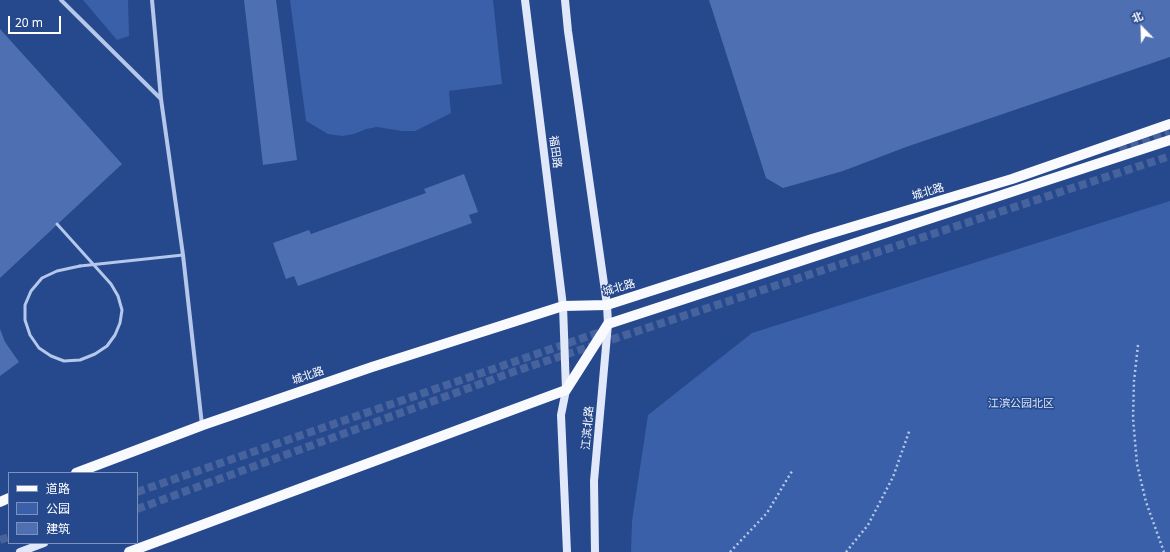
<!DOCTYPE html>
<meta charset="utf-8">
<style>
body{margin:0}
#map{position:relative;width:1170px;height:552px;overflow:hidden;background:#26488c;font-family:"Noto Sans","Noto Sans SC",sans-serif}
canvas{display:block}
.legend{position:absolute;left:8px;top:472px;width:130px;height:72px;box-sizing:border-box;background:#26488c;border:1px solid #7d91ba;margin:0;padding:5px 7px;list-style:none;font-size:12px;color:#fff}
.legend li{display:flex;align-items:center;gap:8px;height:20px}
.legend b{width:20px;border:1px solid #7d91ba}
.north{position:absolute;left:1122px;top:8px;width:40px;height:40px;-webkit-text-stroke:3px #26488c;paint-order:stroke;rotate:337deg;font-size:11px;font-weight:700;line-height:16px;text-align:center;color:#fff}
.north::after{content:'';display:block;margin:auto;width:14px;height:18px;background:#fff;clip-path:polygon(50% 0,100% 100%,50% 72%,0 100%)}
.scale{position:absolute;left:8px;top:16px;width:53px;height:18px;box-sizing:border-box;border:2px solid #fff;border-top:0;padding-left:5px;font-size:12px;line-height:14px;white-space:nowrap;color:#fff;-webkit-text-stroke:3px #26488c;paint-order:stroke}
</style>
<div id="map">
<canvas width="1170" height="552"></canvas>
<ul class="legend">
<li><b style="height:5px;background:#f9fafe"></b>道路</li>
<li><b style="height:11px;background:#3a60a9"></b>公园</li>
<li><b style="height:11px;background:#4e70b3"></b>建筑</li>
</ul>
<div class="north">北</div>
<div class="scale">20 m</div>
</div>
<script>
const g = document.querySelector('canvas').getContext('2d');
g.lineJoin = 'round';
function paint(path, color) { g.fillStyle = color; g.fill(path, 'evenodd'); }
const shape = rows => new Path2D(rows.map(r => 'M' + r).join(''));
function trace(path, color, width, dash) { g.strokeStyle = color; g.lineWidth = width; g.lineCap = dash ? 'butt' : 'round'; g.setLineDash(dash || []); g.stroke(path); }
function drawText(font, color, halo, rows, align = 'center') {
  g.font = font + ' "Noto Sans","Noto Sans SC",sans-serif'; g.lineWidth = 3; g.setLineDash([]); g.textBaseline = 'middle'; g.strokeStyle = halo; g.fillStyle = color; for (const [text, x, y, turn = 0] of rows) {
    g.save(); g.translate(x, y); g.rotate((+turn || 0) * Math.PI / 180); g.textAlign = isNaN(turn) ? turn : align; if (halo) g.strokeText(text, 0, 0); g.fillText(text, 0, 0); g.restore();
  }
}
const green = shape([
 [83,0,128,0,129,36,117,40],
 [290,0,493,0,502,84,449,91,451,113,415,131,402,131,377,127,366,129,354,134,342,136,328,134,306,121],
 [1170,201,1170,552,631,552,632,521,648,415,752,333]
]);
const building = shape([
 [244,0,276,0,297,160,263,165],
 [709,0,1170,0,1170,57,906,147,843,171,783,188,766,178],
 [0,29,122,164,0,278],
 [464,174,478,212,469,215,472,223,298,286,294,276,286,279,273,243,309,230,311,234,426,193,424,189],
 [0,329,5,342,19,362,0,376]
]);
const secondaryTunnel = shape([
 [1120,151,1170,134],
 [137,492,606,330],
 [137,509,513,372,1170,156],
 [0,540,9,537]
]);
const path = shape([
 [1138,345,1134,381,1133,418,1137,464,1146,502,1164,552],
 [730,552,767,513,792,471],
 [846,552,868,525,893,477,910,429]
]);
const lane = shape([
 [80,266,183,255]
]);
const street = shape([
 [61,0,161,99],
 [152,0,161,99,183,255,202,425]
]);
const secondary = shape([
 [525,0,563,306,566,390,561,415,567,552],
 [565,0,568,31,607,305,608,324,594,481,595,552],
 [20,552,44,543]
]);
const primary = shape([
 [76,473,203,425,372,367,563,306,607,305,812,239,1012,179,1170,124],
 [0,502,9,498],
 [129,552,566,390,608,324,1170,140]
]);
const laneBridge = shape([
 [57,224,111,284,118,296,122,310,120,323,115,335,107,346,95,354,80,360,64,361,51,356,39,348,30,335,25,320,25,305,31,291,42,278,57,271,80,266]
]);
const streetNames = [
 ["福田路",555,152,83],
 ["城北路",928,192,-17],
 ["城北路",619,288,-16],
 ["城北路",308,376,-19],
 ["江滨北路",588,428,-85]
];
const parkNames = [
 ["江滨公园北区",1021,404]
];
paint(green, '#3a60a9');
paint(building, '#4e70b3');
trace(secondaryTunnel, '#47639d', 8, [8, 4]);
trace(path, '#b5c7ea', 2.5, [2, 3]);
trace(lane, '#b5c7ea', 3);
trace(street, '#b5c7ea', 4);
trace(secondary, '#e0e8f9', 8);
trace(primary, '#f9fafe', 10);
trace(laneBridge, '#b5c7ea', 3);
drawText('11px', '#fff', '#26488c', streetNames);
drawText('11px', '#d9e4f8', '#26488c', parkNames);
</script>
